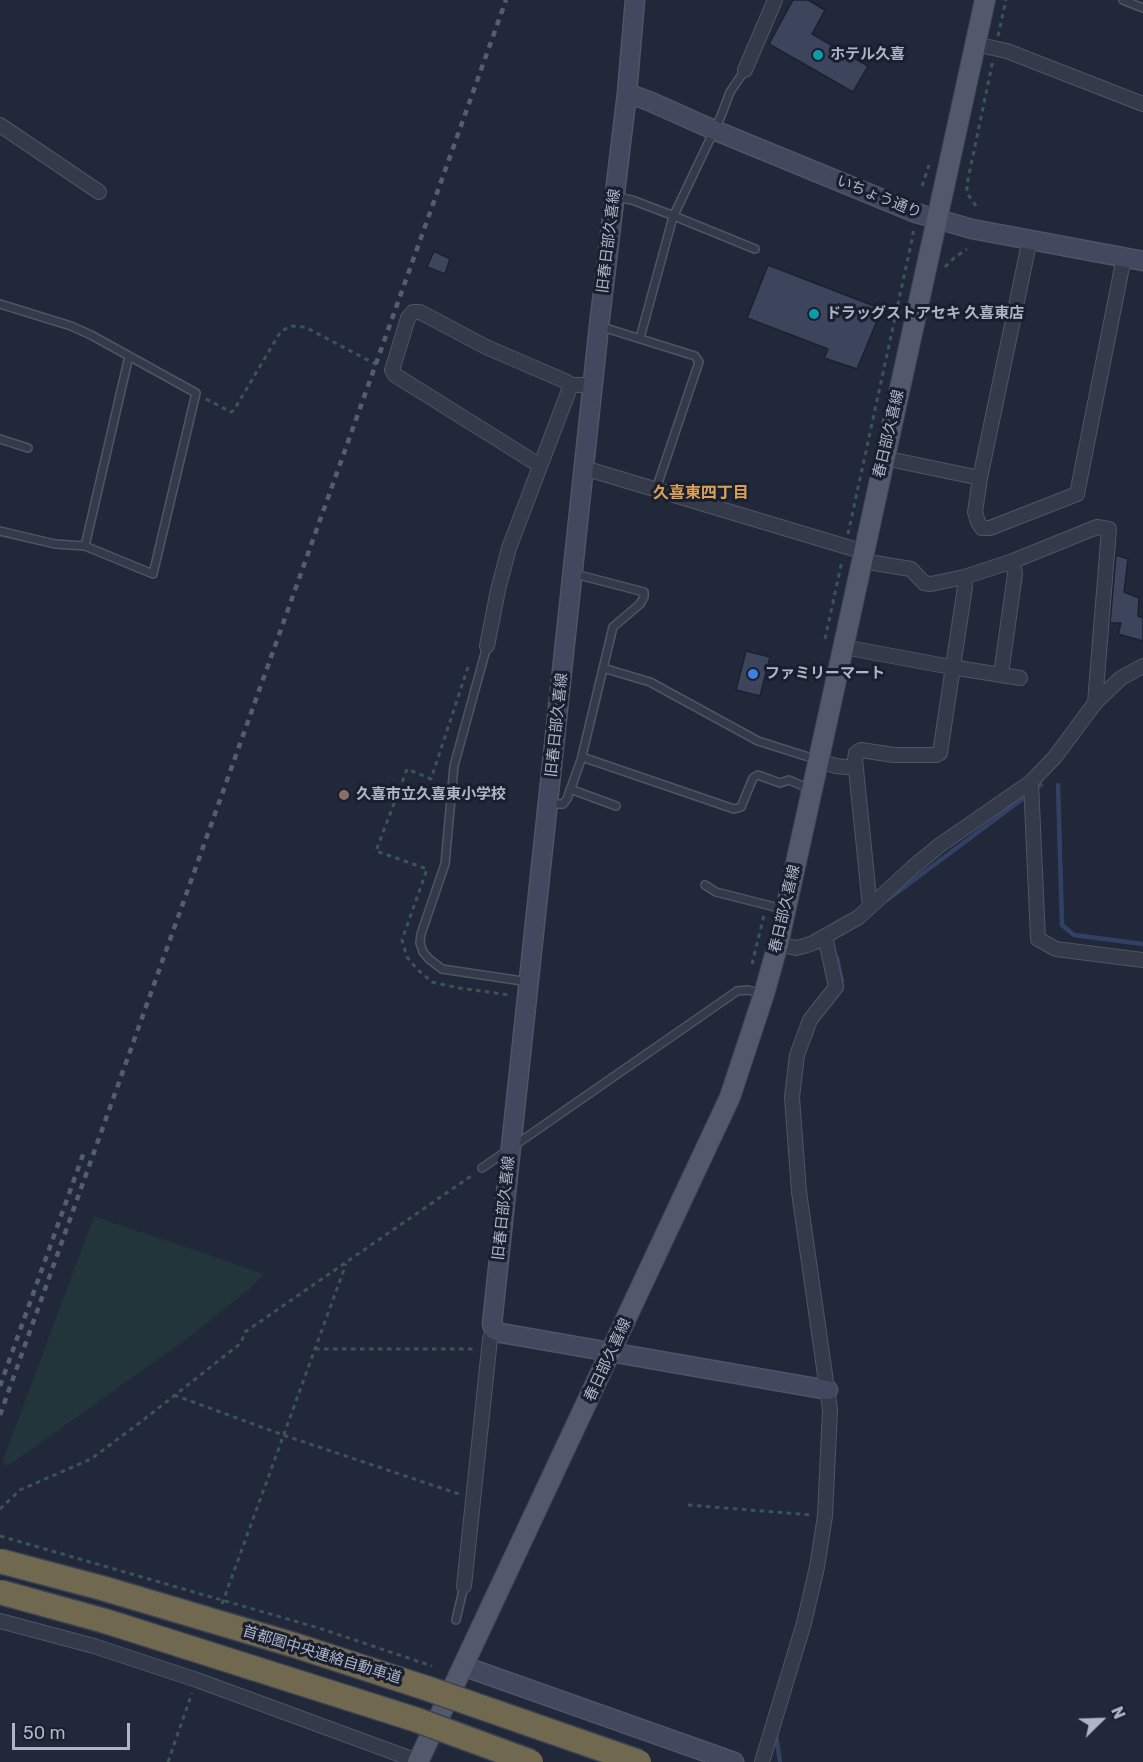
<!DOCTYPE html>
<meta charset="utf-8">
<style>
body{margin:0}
#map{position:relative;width:1143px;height:1762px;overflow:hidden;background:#20283a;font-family:Rubik,sans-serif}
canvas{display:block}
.north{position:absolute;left:1071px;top:1690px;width:60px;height:60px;-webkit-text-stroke:4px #191f2f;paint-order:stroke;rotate:67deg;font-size:16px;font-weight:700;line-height:24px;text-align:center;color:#aeb5c7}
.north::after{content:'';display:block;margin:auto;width:21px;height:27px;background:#aeb5c7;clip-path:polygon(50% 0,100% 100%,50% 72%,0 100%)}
.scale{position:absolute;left:12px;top:1723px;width:118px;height:27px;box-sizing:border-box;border:3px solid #aeb5c7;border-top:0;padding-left:8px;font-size:18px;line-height:21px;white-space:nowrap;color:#aeb5c7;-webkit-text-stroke:4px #191f2f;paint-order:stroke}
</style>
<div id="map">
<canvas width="1143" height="1762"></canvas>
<div class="north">N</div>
<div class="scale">50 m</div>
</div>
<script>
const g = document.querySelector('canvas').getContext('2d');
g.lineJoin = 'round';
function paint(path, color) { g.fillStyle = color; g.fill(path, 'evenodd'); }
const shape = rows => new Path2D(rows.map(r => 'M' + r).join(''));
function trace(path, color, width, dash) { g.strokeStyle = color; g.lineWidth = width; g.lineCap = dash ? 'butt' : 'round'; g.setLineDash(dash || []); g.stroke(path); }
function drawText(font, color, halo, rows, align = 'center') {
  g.font = font + ' Rubik,"Noto Sans JP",sans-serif'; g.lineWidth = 6; g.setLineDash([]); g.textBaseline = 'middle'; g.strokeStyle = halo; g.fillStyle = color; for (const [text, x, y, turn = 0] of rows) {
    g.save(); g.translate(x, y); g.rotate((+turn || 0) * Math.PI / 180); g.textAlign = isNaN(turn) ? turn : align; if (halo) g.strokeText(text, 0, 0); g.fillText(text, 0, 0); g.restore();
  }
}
const green = shape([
 [94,1216,264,1274,249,1289,188,1338,8,1466,2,1463]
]);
const stream = shape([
 [1058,785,1062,925,1074,935,1143,944],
 [887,900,1041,785],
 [837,958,842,981,838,987],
 [776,1735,780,1762]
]);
const building = shape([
 [793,0,808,0,825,10,812,34,868,66,853,92,769,44,793,0],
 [434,251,450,259,445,274,427,267,434,251],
 [768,265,882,309,857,369,824,358,828,349,747,318,768,265],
 [1116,555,1128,559,1124,592,1139,598,1138,616,1143,618,1143,641,1118,634,1121,623,1110,623,1116,555],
 [746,651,770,657,760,696,736,690,746,651]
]);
const path = shape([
 [998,36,1006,0],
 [922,186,929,165],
 [976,206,967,193,967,184,993,60],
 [945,267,954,258,967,249],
 [206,399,231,412,234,410,281,331,292,326,305,327,379,366],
 [848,534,913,235,913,231],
 [825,639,842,561],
 [468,667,431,779,407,769,376,851,427,869,402,940,407,957,417,969,432,982,459,988,510,995],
 [752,964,764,915],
 [315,1349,476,1349],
 [174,1395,283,1435,459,1494],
 [688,1505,812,1515],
 [0,1509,20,1490,91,1459,142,1421,241,1343,245,1332,474,1174],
 [0,1536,322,1629,432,1666],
 [222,1604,346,1264],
 [168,1762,192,1693]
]);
const lane = shape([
 [1123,0,1143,8],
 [617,197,632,200,674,216,755,249],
 [0,304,71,326,91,335,196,393,153,574,85,546,55,544,0,531],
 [599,326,695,356,699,362,656,489],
 [640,338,673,217,721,116,730,92,745,70],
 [0,439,28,448],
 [85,546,129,356],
 [487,646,454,766,445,864,421,934,420,943,423,952,429,959,442,969,529,982],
 [603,668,650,682,758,741,818,760],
 [582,757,734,809,741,807,753,778,758,775,780,783,789,780,810,789],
 [570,789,616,806],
 [549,804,563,804,567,799,581,760,613,627,640,604,644,597,644,592,575,574],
 [705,885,716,892,783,909],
 [482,1168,730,996,737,991,748,990,763,994],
 [456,1620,464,1586]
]);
const street = shape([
 [975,44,1007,51,1143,104],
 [745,70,775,0],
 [0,125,99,192],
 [1030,239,980,478,975,512,978,522,982,528,990,528,1077,494,1124,257],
 [884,458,980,478],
 [539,465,395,375,392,370,394,364,408,318,413,312,420,312,486,347,565,381,571,385],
 [584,468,864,552],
 [862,561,911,569,924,583,931,584,964,577,1013,561,1097,527,1109,529,1095,703],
 [487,646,498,590,509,548,571,385,593,385],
 [844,647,951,667,1020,678],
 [1001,674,1015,574,1013,561],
 [819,761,836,766,856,768],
 [1031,782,1038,939,1056,949,1143,960],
 [870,907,855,759,856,753,861,750,894,755,936,755,940,753,965,587,964,577],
 [778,944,796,948,804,946,813,943,859,917,912,868,940,845,1031,782,1055,757,1095,703,1121,678,1143,666],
 [464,1586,490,1339,494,1330],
 [0,1621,94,1646,197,1680,420,1762],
 [762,1762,804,1623,817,1567,825,1516,830,1410,799,1192,792,1097,797,1055,810,1020,836,987,825,936]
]);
const secondary = shape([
 [635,0,627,93,599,326,492,1324,494,1330,501,1333,828,1390],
 [627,93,649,101,714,130,916,213,972,229,1143,261],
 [463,1666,734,1762]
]);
const primary = shape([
 [418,1762,730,1097,764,994,778,944,812,790,985,0]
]);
const rail = shape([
 [0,1386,84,1152],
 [0,1415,506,0]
]);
const highwayBridge = shape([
 [0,1561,102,1588,294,1645,429,1689,639,1762],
 [0,1592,105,1621,417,1720,531,1762]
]);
const markers = [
 [818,55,6,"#0f9aa8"],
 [814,314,6,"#0f9aa8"],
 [753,674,6,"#3f7fe0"],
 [344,795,6,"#8d6e63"]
];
const poiNames = [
 ["ホテル久喜",830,55],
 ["ドラッグストアセキ 久喜東店",826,314],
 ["ファミリーマート",765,674],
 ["久喜市立久喜東小学校",356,795]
];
const streetNames = [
 ["いちょう通り",879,197,22],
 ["旧春日部久喜線",609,241,-83],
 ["春日部久喜線",889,434,-77],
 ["旧春日部久喜線",557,725,-84],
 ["春日部久喜線",785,909,-77],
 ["旧春日部久喜線",504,1208,-84],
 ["春日部久喜線",608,1360,-65],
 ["首都圏中央連絡自動車道",322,1655,17]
];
const neighbourhoodNames = [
 ["久喜東四丁目",701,493]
];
paint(green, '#22353b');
trace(stream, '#324163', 4.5);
paint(building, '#3c455b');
trace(building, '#1b2131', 1.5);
trace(lane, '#4e5565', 10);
trace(street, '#4e5565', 16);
trace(secondary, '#4e5565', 21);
trace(primary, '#3d4354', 22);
trace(path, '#405259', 3, [4.5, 4.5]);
trace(lane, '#343a4a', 7);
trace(street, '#343a4a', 14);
trace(secondary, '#42485e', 18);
trace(primary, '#52596b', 20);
trace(rail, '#555d72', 4.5, [6, 6]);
trace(highwayBridge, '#3b4252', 27, []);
trace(highwayBridge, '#716850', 24);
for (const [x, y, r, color] of markers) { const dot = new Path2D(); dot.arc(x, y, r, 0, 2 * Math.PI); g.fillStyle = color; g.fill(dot); trace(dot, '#191f2f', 2); }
drawText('bold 15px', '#aeb5c7', '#191f2f', poiNames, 'left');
drawText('15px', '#aeb5c7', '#191f2f', streetNames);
drawText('bold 16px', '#d9a157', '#191f2f', neighbourhoodNames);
</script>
